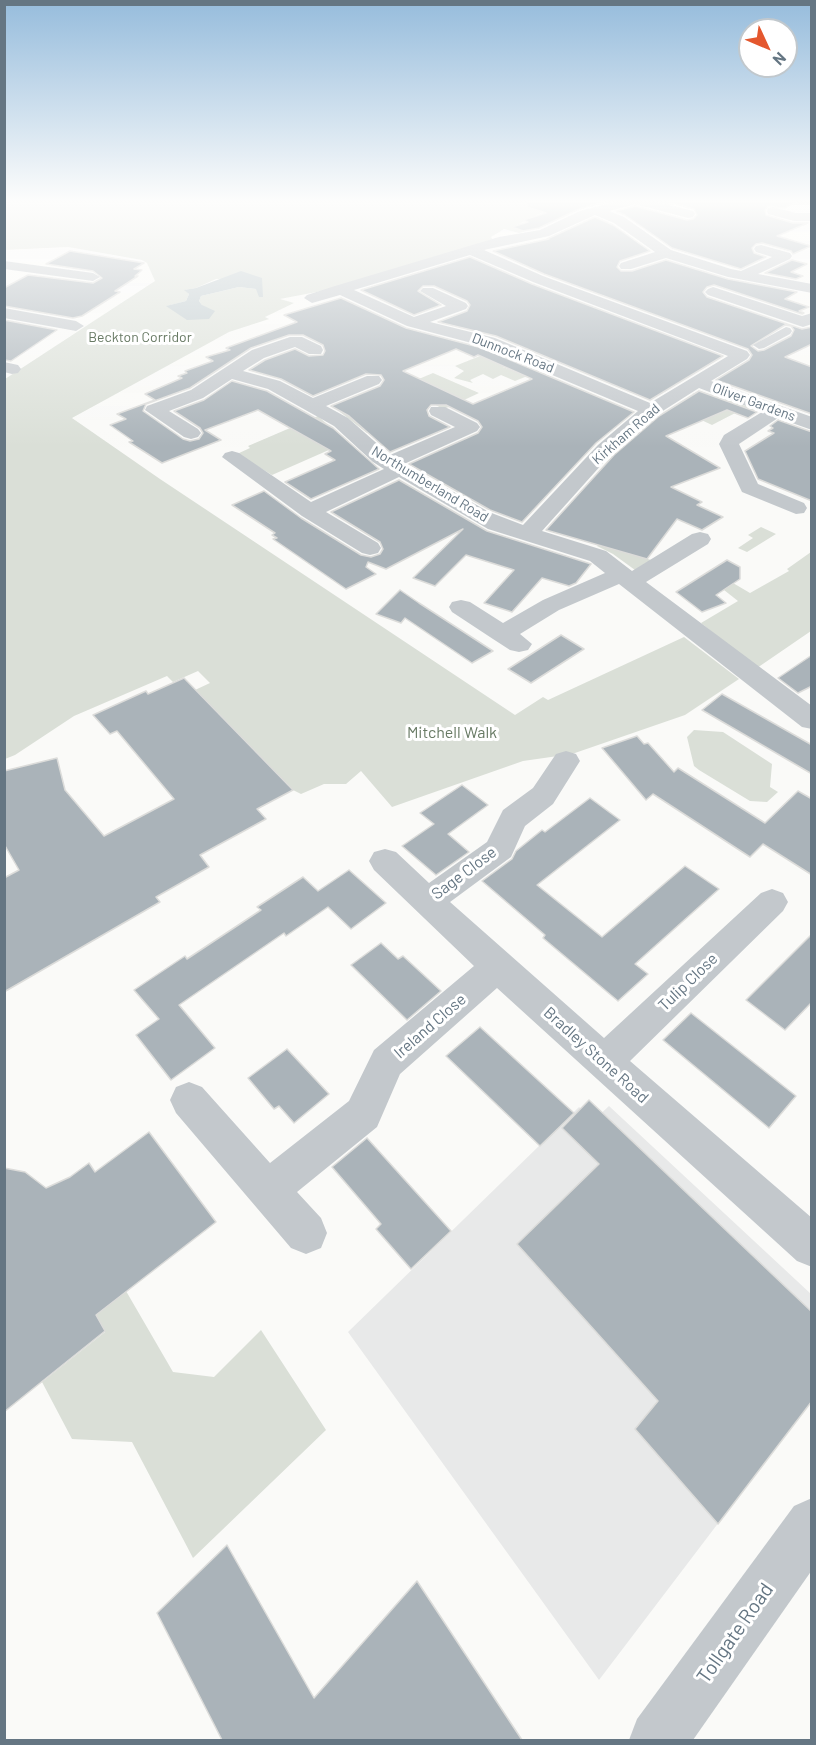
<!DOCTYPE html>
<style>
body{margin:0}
#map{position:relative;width:816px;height:1745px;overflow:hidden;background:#fafaf8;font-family:Barlow,sans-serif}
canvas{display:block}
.frame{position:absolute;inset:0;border:6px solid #657683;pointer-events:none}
.north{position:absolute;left:738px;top:18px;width:60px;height:60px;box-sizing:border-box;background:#fff;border:2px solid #c1c8cd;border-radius:50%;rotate:134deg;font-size:16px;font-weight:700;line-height:24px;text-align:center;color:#657683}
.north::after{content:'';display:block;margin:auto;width:21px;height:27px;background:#e4572e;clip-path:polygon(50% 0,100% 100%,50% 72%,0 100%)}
</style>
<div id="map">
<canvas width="816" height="1745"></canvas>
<div class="frame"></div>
<div class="north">N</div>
</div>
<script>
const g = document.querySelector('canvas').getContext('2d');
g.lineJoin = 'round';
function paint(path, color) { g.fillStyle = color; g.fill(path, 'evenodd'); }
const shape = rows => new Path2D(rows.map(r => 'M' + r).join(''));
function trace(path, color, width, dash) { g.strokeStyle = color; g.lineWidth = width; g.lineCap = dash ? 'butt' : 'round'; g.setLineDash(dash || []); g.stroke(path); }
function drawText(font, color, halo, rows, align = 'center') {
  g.font = font + ' Barlow,sans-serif'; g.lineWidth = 6; g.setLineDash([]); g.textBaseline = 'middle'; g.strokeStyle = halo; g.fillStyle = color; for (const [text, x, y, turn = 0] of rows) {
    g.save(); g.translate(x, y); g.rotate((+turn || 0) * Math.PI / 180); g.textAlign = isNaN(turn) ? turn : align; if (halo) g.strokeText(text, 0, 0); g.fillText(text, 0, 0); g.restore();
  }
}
const built = shape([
 [609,1106,811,1294,811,1401,599,1680,348,1332,579,1107,594,1120]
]);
const green = shape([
 [4,202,575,202,539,214,513,227,525,231,519,233,504,229,491,237,493,240,322,291,280,299,294,303,265,317,269,319,229,332,209,343,72,418,160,479,515,715,543,697,548,700,684,637,739,679,685,715,572,754,523,761,392,807,361,771,346,784,324,784,301,794,293,790,195,690,210,683,198,671,173,682,167,676,74,716,15,755,5,759,5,379,155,281,147,263,142,260,68,247,5,250],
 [261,278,256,289,239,287,201,296,199,301,202,305,167,306,186,301,189,294,185,290,196,288,216,279],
 [495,350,519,360,503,367,511,370,516,368,530,375,515,381,501,375,493,379,483,374,470,380,473,383,454,378,464,371,455,366],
 [433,373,479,393,464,400,456,396,441,402,449,407,443,409,430,402,367,433,340,412],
 [700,391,752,408,756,412,755,413,743,409,712,425,697,418,704,400,692,394],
 [318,416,347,442,272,475,237,454,250,448,248,446],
 [761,527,776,534,747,552,738,548,753,538,748,535],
 [608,532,618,550,651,560,635,570,613,554,597,546],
 [811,552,811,631,757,668,701,623,738,601,724,590,720,592,733,583,750,593,789,571,787,569],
 [694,730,723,732,772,764,770,787,778,792,767,802,750,801,699,770,694,766,687,737],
 [126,1291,173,1372,214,1377,261,1330,326,1430,193,1558,132,1442,72,1439,42,1382,105,1332,96,1315]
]);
const water = shape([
 [241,271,262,278,263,297,259,297,256,289,239,287,201,296,199,301,202,305,215,311,209,319,187,320,166,306,186,301,189,294,184,290,196,288]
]);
const building = shape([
 [527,202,604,202,579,209,539,228,523,231,512,227,528,222,523,220,546,213,527,207,527,202],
 [668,202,796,202,784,208,768,206,765,210,766,215,793,223,808,223,777,236,811,246,793,254,791,251,762,243,756,244,752,248,754,253,766,257,741,269,672,248,625,215,616,211,635,206,687,220,693,219,697,215,694,209,668,202],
 [595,217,613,225,650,251,620,261,617,267,621,271,632,271,666,260,728,279,797,292,785,299,809,307,799,311,804,313,802,314,714,285,707,287,703,292,707,297,802,329,812,327,812,344,785,357,812,367,812,414,716,380,749,360,752,355,748,349,544,274,493,251,549,239,547,239,595,217],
 [785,325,791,326,794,330,791,336,764,350,758,351,751,346,785,325],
 [70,251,144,263,134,269,142,270,135,276,138,276,115,291,120,292,82,316,73,318,4,306,4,288,28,275,93,283,102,278,93,271,46,264,70,251],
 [470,257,532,284,723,356,650,400,496,336,438,322,467,311,470,305,467,301,434,286,423,286,418,291,441,305,414,315,361,290,470,257],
 [792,260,807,264,791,272,803,276,796,279,765,273,792,260],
 [341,298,406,328,482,348,634,412,596,443,522,522,490,510,409,464,478,433,482,427,478,421,446,405,431,405,427,410,429,416,450,427,390,452,349,416,331,406,380,386,384,380,381,375,366,374,313,396,281,379,249,370,265,360,295,349,309,356,323,355,325,351,323,345,303,335,289,335,251,348,190,388,146,404,143,411,183,439,190,441,199,439,203,433,200,428,174,411,204,400,232,381,267,391,333,428,379,469,311,499,285,482,335,460,325,454,331,451,258,410,205,430,221,440,162,463,129,442,133,441,110,425,126,419,117,414,155,400,145,394,182,378,178,376,187,373,185,371,213,361,206,357,230,350,226,348,297,322,284,315,341,298],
 [456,349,474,357,478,355,532,379,473,404,403,371,456,349],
 [4,320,57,330,11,361,4,360,4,320],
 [699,391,757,412,748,418,727,410,666,436,720,468,671,487,702,502,697,505,723,517,702,530,677,519,647,559,546,530,614,455,659,416,699,391],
 [778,420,812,432,812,501,758,479,745,451,774,433,768,431,773,428,770,426,778,420],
 [399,480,487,531,591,564,576,583,569,586,542,578,512,612,484,603,514,570,466,555,435,586,413,578,463,529,386,569,368,562,366,567,376,574,346,589,273,539,277,538,272,535,275,533,232,505,264,491,301,518,361,555,371,557,380,554,383,549,380,542,331,512,399,480],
 [727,560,740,567,740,579,716,595,726,603,702,612,676,592,727,560],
 [400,590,419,603,493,651,472,663,405,618,401,623,376,614,400,590],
 [561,635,584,649,531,683,508,669,561,635],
 [812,655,812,686,798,693,778,678,812,655],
 [184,678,293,790,257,809,266,819,200,855,209,867,156,897,160,902,4,992,4,878,19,870,4,844,4,771,57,758,65,790,104,836,174,799,117,731,110,734,93,715,146,691,148,694,184,678],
 [722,694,812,745,812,774,702,710,722,694],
 [637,736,644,744,648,743,674,772,678,768,765,823,798,791,812,799,812,875,763,844,750,857,653,794,646,800,602,748,637,736],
 [462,785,488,805,448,834,469,852,436,875,402,846,434,824,420,813,462,785],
 [590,798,620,820,537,885,602,937,685,866,719,889,635,964,648,974,618,1001,543,938,545,935,482,881,512,859,516,851,542,830,545,832,590,798],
 [349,870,386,903,351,929,328,907,286,936,284,933,179,1005,215,1048,171,1080,136,1035,159,1019,134,990,185,956,187,959,261,910,257,907,303,877,318,891,349,870],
 [812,934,812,1002,785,1030,746,1000,812,934],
 [381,943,398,959,403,956,441,991,407,1020,351,965,381,943],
 [691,1013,796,1096,769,1128,663,1040,691,1013],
 [480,1027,574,1113,540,1146,446,1056,480,1027],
 [287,1049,329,1094,294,1123,279,1106,274,1109,248,1078,287,1049],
 [589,1100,812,1312,812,1401,718,1524,635,1429,658,1401,517,1244,599,1164,562,1128,589,1100],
 [149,1132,216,1222,96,1315,105,1331,4,1412,4,1168,25,1172,46,1188,70,1177,89,1163,95,1172,149,1132],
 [367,1138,451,1231,411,1269,376,1229,381,1224,332,1167,367,1138],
 [227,1545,314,1698,417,1581,522,1740,222,1740,157,1613,227,1545]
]);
const pedestrian = shape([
 [786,327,790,328,792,331,790,334,764,348,759,349,753,345,786,327]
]);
const minor = shape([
 [614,202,657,202,693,211,695,214,693,217,688,218,635,204,609,211,624,217,671,250,731,269,741,271,772,257,756,252,754,249,756,246,761,245,790,253,792,256,790,259,758,274,812,284,812,293,728,277,666,258,631,269,621,269,619,266,621,263,655,252,614,223,595,215,549,236,484,250,543,276,747,351,750,355,747,359,711,381,812,417,812,430,778,418,739,444,758,484,804,503,807,508,804,513,796,514,742,492,719,444,724,435,762,412,699,388,658,414,612,453,542,531,606,551,632,571,692,534,700,532,708,534,711,539,708,544,646,582,812,706,812,729,802,727,619,584,559,610,520,634,532,644,528,650,519,652,510,650,493,639,452,612,449,607,452,602,461,600,470,602,503,623,543,600,605,573,590,561,488,529,399,477,326,512,378,543,381,548,378,553,370,555,362,553,302,516,222,457,225,453,232,451,239,453,311,502,384,469,373,462,334,426,268,389,232,379,203,398,169,411,198,429,201,433,198,437,191,439,184,437,145,410,147,406,191,390,252,350,290,337,302,337,321,346,323,350,321,354,309,354,295,347,264,358,243,371,280,381,313,398,367,376,379,376,382,380,379,384,326,406,348,418,390,455,455,427,431,415,429,411,431,407,445,407,477,423,480,427,477,431,404,464,489,512,523,525,598,445,638,411,483,346,407,326,340,295,312,303,304,298,307,295,335,286,499,237,540,230,580,211,614,202],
 [470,255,533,282,728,356,650,403,495,338,430,322,466,309,468,306,466,303,433,288,423,288,420,291,446,306,414,317,354,290,470,255],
 [773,207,795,213,812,213,812,221,794,221,768,214,767,211,768,208,773,207],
 [4,261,93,273,100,277,93,281,4,269,4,261],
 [713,287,802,316,812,313,812,324,803,327,797,325,708,295,705,292,708,289,713,287],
 [4,308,76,321,84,326,76,331,4,318,4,308],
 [4,362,18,365,21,369,18,373,12,374,4,372,4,362],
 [566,751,576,754,580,761,553,804,525,826,511,857,450,902,604,1038,761,893,772,889,783,893,788,902,783,911,630,1061,812,1218,812,1267,797,1261,497,988,400,1074,377,1127,297,1192,321,1218,327,1233,321,1248,306,1254,291,1248,176,1113,170,1100,176,1087,189,1082,202,1087,270,1163,349,1101,374,1050,474,966,374,870,369,861,374,852,385,849,396,852,429,883,487,842,503,810,533,788,556,754,566,751]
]);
const tertiary = shape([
 [812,1498,812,1570,693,1740,629,1740,637,1719,794,1506,812,1498]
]);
const farParknames = [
 ["Beckton Corridor",140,337]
];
const farStreetnames = [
 ["Dunnock Road",513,353,21],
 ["Oliver Gardens",754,402,20],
 ["Kirkham Road",626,434,-41],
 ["Northumberland Road",430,484,31]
];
const parkNames = [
 ["Mitchell Walk",452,733]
];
const streetNames = [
 ["Sage Close",464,873,-37],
 ["Tulip Close",688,982,-44],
 ["Ireland Close",430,1026,-41],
 ["Bradley Stone Road",596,1055,42]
];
const nearStreetnames = [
 ["Tollgate Road",735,1633,-55]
];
paint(built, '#e8e9e9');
paint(green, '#dadfd7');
paint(water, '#bbc7cb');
paint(building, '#aab3b9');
trace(building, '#dcdcda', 1.5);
paint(pedestrian, '#c3c8cc');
paint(minor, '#c3c8cc');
paint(tertiary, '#c3c8cc');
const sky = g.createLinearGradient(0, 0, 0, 447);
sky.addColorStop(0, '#96bcdc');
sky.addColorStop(0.45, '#fdfdfc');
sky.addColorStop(1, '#fdfdfc00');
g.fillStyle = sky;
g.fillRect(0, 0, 816, 447);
drawText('14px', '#687a64', '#fff', farParknames);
drawText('14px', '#657683', '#fff', farStreetnames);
drawText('16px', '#687a64', '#fff', parkNames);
drawText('16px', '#657683', '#fff', streetNames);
drawText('20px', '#657683', '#fff', nearStreetnames);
</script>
